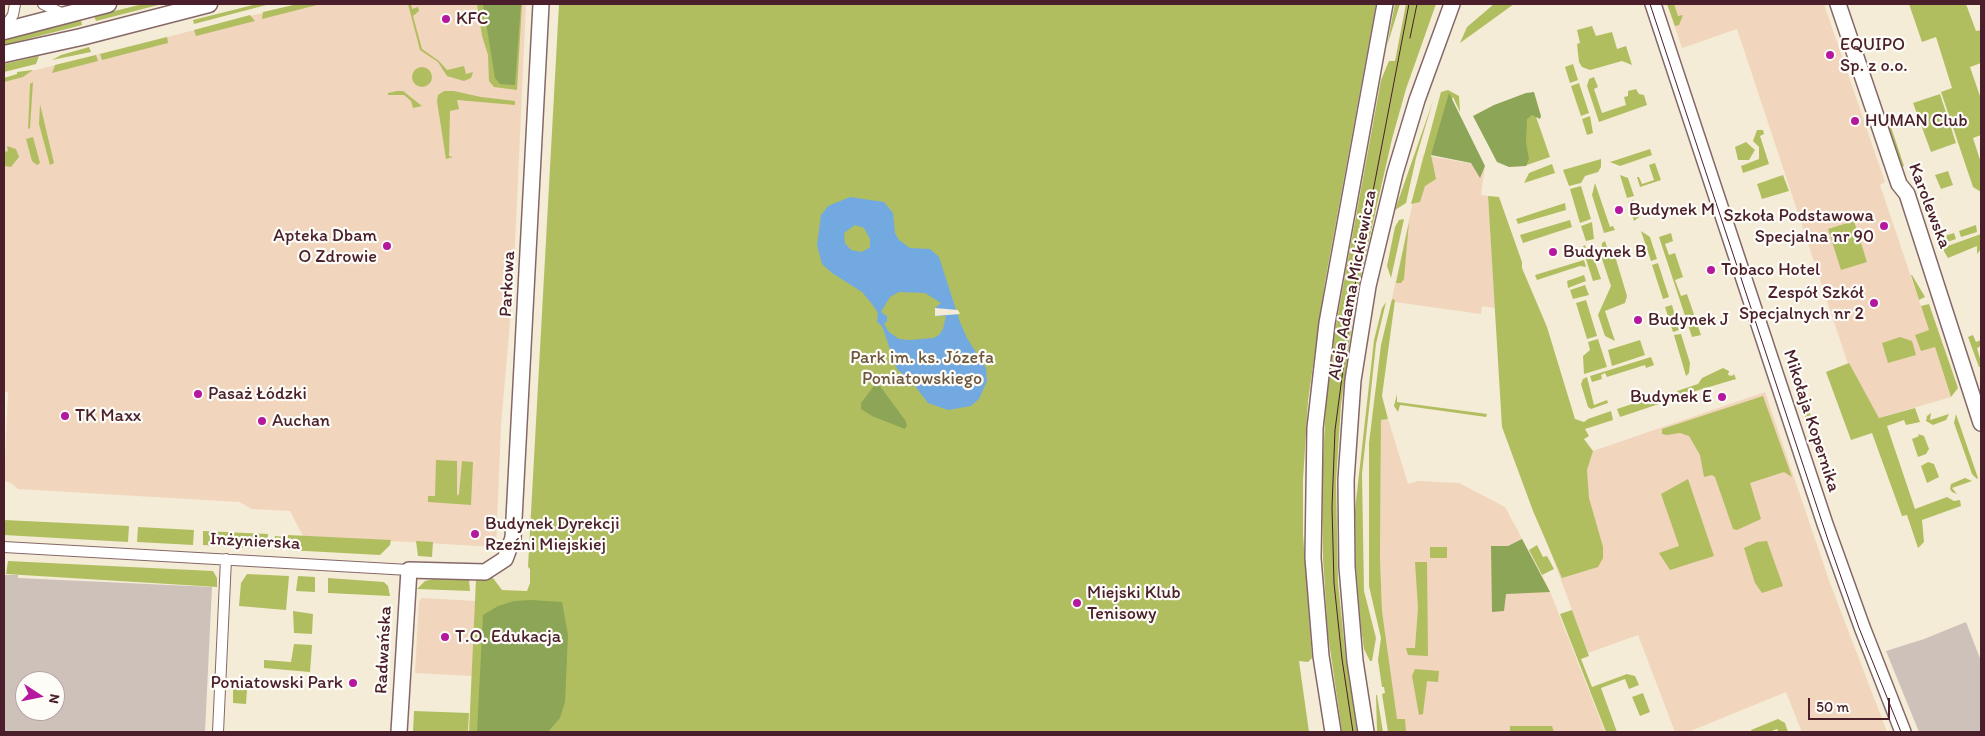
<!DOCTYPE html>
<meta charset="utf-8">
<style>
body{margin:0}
#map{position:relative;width:1985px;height:736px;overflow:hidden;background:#f4ecd7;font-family:Itim,sans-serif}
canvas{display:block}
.frame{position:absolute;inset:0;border:5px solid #4a1f2b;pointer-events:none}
.north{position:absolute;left:15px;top:671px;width:50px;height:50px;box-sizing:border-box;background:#fdfcf7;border:1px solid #b5a4a5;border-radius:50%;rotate:101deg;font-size:14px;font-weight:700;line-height:20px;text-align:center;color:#4a1f2b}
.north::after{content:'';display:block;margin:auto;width:18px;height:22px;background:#b5179e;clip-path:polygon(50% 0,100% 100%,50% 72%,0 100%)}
.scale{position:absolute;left:1808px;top:698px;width:82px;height:22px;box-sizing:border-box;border:2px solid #4a1f2b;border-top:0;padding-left:6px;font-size:15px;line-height:18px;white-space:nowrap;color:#4a1f2b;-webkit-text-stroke:4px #fdfcf7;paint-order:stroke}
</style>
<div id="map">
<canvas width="1985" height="736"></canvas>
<div class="frame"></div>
<div class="north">N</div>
<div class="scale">50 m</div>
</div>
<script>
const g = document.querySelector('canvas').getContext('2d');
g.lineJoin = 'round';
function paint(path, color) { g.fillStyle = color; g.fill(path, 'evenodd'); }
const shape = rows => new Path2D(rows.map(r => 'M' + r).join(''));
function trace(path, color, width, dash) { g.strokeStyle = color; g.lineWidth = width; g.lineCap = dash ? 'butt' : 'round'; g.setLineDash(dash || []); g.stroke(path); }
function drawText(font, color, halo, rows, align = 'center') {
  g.font = font + ' Itim,sans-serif'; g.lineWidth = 4.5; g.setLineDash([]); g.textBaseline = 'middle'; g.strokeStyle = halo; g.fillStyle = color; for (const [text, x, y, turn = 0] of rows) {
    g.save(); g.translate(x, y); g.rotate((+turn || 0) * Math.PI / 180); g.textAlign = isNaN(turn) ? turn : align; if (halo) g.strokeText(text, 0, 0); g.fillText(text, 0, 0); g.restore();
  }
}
const built = shape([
 [298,4,526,4,513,288,501,425,496,547,303,536,290,511,252,509,239,502,18,489,11,483,4,481,8,392,4,392,4,78],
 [1667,4,1824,4,1885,182,1880,185,1929,330,1916,335,1935,347,1951,397,1879,418,1847,361,1737,29,1682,48],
 [1423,155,1485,166,1481,195,1488,196,1495,308,1482,306,1481,314,1395,302,1392,299],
 [1765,392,1830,583,1887,732,1802,732,1786,692,1688,732,1675,732,1638,635,1588,653,1541,526,1548,519,1593,451],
 [1388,419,1408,484,1418,481,1459,483,1505,507,1549,589,1605,732,1398,732,1382,611,1380,557,1381,420],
 [422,598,476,601,472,676,415,673,419,601]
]);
const industrial = shape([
 [4,575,18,575,18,578,212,587,205,732,4,732],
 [25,681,55,681,55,711,25,711],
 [1966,622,1981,661,1981,732,1919,732,1886,651,1924,639]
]);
const green = shape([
 [143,4,162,4,96,21,94,16],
 [257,4,270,4,194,24,193,20],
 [298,4,321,4,262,19,263,12],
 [408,4,411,4,412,9,418,7,419,11,413,16,422,49,439,61,447,70,464,66,466,74,473,72,471,78,464,81,447,76,438,62,420,50],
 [477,4,522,4,517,90,494,87,489,81,488,55,482,36],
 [559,4,1376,4,1325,282,1308,401,1303,480,1303,534,1312,658,1308,662,1299,661,1309,732,469,732,476,579,493,578,502,590,527,591,530,583,530,569,528,567],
 [1395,4,1400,4,1387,46,1393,14],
 [1406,4,1436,4,1406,89,1392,139,1355,302,1341,405,1336,482,1338,583,1346,659,1357,732,1342,732,1328,635,1323,558,1322,481,1326,403,1336,325,1381,80,1389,61,1395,61],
 [1494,4,1514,4,1460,43,1467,27],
 [1667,4,1674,4,1678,16,1683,15,1679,25,1675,26],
 [1909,4,1966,4,1976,31,1981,30,1981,63,1970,67,1981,99,1981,135,1973,138,1981,163,1981,192,1973,187,1941,92,1952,88,1936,37,1922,42],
 [250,15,255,21,196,36,194,30],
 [81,20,82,25,4,45,4,40],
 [1592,26,1596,36,1612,32,1617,49,1626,46,1632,65,1622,61,1590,70,1582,67,1579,62,1577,44,1580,43,1577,30],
 [167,37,168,43,102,60,100,54],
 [89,47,91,52,52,60,61,55],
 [96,55,98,61,52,73,55,65],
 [39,56,36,64,4,72,4,64],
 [1573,64,1578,80,1570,83,1565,67],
 '412 77a10 10 0 1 1 20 0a10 10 0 1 1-20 0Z',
 [33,70,23,77,4,82,4,78,17,74,17,72],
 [1594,77,1598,87,1594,89,1602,113,1626,105,1624,97,1628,96,1628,91,1636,89,1639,94,1644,95,1647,105,1599,122,1587,86,1589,79],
 [33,82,30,128,28,129,30,84],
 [1579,83,1589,113,1581,116,1571,86],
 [1448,90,1459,96,1460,112,1453,97,1431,155,1436,179,1425,186,1420,202,1411,204,1441,92],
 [397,91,403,91,422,106,413,108,411,101,404,95,388,95,388,93],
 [444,91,454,91,481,97,515,101,515,105,457,100,459,109,450,111,449,156,453,157,446,159,437,101,438,95],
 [1940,94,1956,143,1931,152,1913,103],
 [1433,101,1416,158,1406,203,1395,210],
 [40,104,54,163,50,165,39,124],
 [1533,108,1550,157,1524,166,1508,117],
 [1590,116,1593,133,1587,135,1582,119],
 [1890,124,1904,166,1902,167,1888,125],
 [1757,130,1763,130,1764,134,1760,136,1769,164,1743,173,1741,166,1759,159,1759,147,1753,141],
 [33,137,40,163,37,165,32,161,26,139],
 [1746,142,1755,150,1749,160,1738,160,1735,147],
 [7,146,16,149,19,157,11,167,4,166,4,152,8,151],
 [1650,149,1652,155,1620,166,1610,162],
 [1601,159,1601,167,1598,172,1585,176,1581,183,1569,186,1563,170],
 [1655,163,1661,180,1640,187,1637,177,1639,177,1642,184,1654,180,1649,165],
 [1552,164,1555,173,1524,183,1529,173],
 [1948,171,1953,185,1941,189,1935,175],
 [1620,175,1628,178,1634,196,1627,198],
 [1783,175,1789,191,1762,199,1757,184],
 [1595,183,1610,227,1613,226,1615,230,1604,233,1592,195],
 [1581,186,1591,219,1580,223,1570,189],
 [1488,196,1499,197,1522,262,1522,268,1547,327,1575,419,1584,422,1588,419,1611,411,1613,420,1585,429,1589,436,1584,439,1593,451,1587,470,1589,498,1603,547,1603,558,1598,567,1562,578,1533,511,1502,427],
 [1634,200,1639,217,1634,221,1628,202],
 [1565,203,1566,210,1518,224,1516,219],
 [1928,214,1930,214,1933,221,1938,219,1944,236,1954,233,1956,239,1941,244],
 [1404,219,1391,278,1387,266,1395,227,1399,220],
 [1570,220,1572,227,1523,243,1520,235],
 [1854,221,1867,262,1841,270,1828,229],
 [1409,222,1404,279,1401,283,1396,283],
 [1592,222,1594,239,1586,241,1581,226],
 [1976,225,1977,232,1961,237,1959,231],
 [1641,231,1650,237,1657,259,1651,261],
 [1671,233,1673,241,1665,244,1669,255,1675,253,1683,277,1675,280,1681,296,1687,294,1701,335,1692,337,1659,237],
 [1981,234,1981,249,1977,254,1977,246,1948,258,1942,248],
 [1605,241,1610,256,1615,256,1627,296,1625,303,1605,311,1615,341,1605,336,1598,315,1611,286,1601,256,1602,243],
 [1585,245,1586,248,1590,247,1601,279,1593,281,1582,247],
 [1584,260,1586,267,1580,266,1537,280,1535,275],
 [1658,263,1669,297,1663,299,1652,265],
 [1584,275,1586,281,1568,288,1567,281],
 [1911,275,1912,275,1925,297,1919,300],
 [1585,285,1589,295,1573,299,1570,290],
 [1392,299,1395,300,1382,396,1388,419,1381,420,1380,557,1382,611,1397,719,1405,719,1406,732,1388,732,1382,694,1385,693,1384,687,1382,687,1378,660,1381,638,1369,586,1369,443,1381,345],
 [1586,300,1597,336,1587,339,1576,303],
 [1386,302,1376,344,1362,474,1364,591,1376,638,1372,661,1370,661,1364,649,1361,628,1356,567,1355,510,1374,340,1382,308],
 [1929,304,1958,388,1951,397,1935,347,1921,351,1915,335,1929,330,1921,306],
 [1672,305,1679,330,1673,332,1665,307],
 [1681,334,1690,363,1689,373,1686,376,1674,335],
 [1973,335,1976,342,1981,340,1981,346,1977,348,1981,362,1981,367,1979,367,1968,337],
 [1900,337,1912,341,1916,355,1888,363,1882,343],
 [1598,339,1607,367,1584,374,1583,356,1590,350,1588,342],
 [1640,340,1645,355,1612,366,1608,350],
 [1651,357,1654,365,1646,368,1645,365,1607,377,1605,373,1601,375,1602,379,1592,382,1590,376],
 [1849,363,1879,418,1915,408,1920,422,1906,425,1904,420,1887,426,1915,509,1947,497,1954,501,1960,500,1961,506,1922,520,1924,542,1918,548,1907,515,1902,516,1872,433,1851,440,1826,372],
 [1723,368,1729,371,1728,375,1732,376,1734,374,1736,379,1679,396,1677,391,1698,384,1702,378],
 [1587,377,1594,405,1607,400,1608,403,1591,409,1588,407,1581,384,1583,379],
 [1668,392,1671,400,1620,417,1617,409],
 [1397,394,1397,402,1487,414,1486,417,1400,405,1398,412,1394,406],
 [1763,396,1792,477,1784,472,1750,483,1761,519,1737,530,1733,529,1715,477,1712,475,1704,477,1700,455,1689,436,1680,433,1667,435,1662,434,1662,429],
 [1810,413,1816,430,1813,431,1815,437,1818,436,1826,460,1821,463,1804,414],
 [1931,413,1930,420,1949,414,1946,420,1933,425,1926,421,1927,416],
 [1956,414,1978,478,1977,479,1972,474,1954,423],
 [1918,434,1924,436,1929,449,1926,454,1918,457,1912,439,1919,436],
 [436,460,457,461,457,496,459,494,462,461,473,462,471,505,428,502,428,496,435,496],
 [1928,462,1934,464,1939,477,1927,483,1921,466],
 [1965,478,1972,481,1952,488,1957,494,1952,492,1950,489,1951,484],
 [1688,479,1714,556,1670,570,1659,553,1679,546,1661,494],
 [4,520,129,526,128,542,4,535],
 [138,527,194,530,193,545,137,542],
 [203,531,268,534,267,549,203,545],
 [288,535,391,540,390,545,380,555,287,550],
 [275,536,284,537,283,550,274,549],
 [416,541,433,542,432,557,418,556],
 [1767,541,1783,586,1762,593,1755,583,1744,548,1757,542],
 [1537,545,1543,557,1547,556,1554,569,1542,575,1529,550],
 [1430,547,1447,547,1447,558,1430,558],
 [8,561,213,571,217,578,217,587,6,574],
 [1415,562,1427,562,1428,656,1408,655,1406,648,1415,648,1418,608],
 [247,574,289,576,286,610,239,606,241,583],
 [298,576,315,577,315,592,296,591],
 [328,578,384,582,388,586,390,596,328,593],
 [434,579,469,580,470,591,417,589,425,581],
 [1572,610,1589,656,1581,659,1592,687,1627,674,1635,676,1639,685,1629,689,1625,679,1601,688,1617,732,1606,732,1560,614],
 [293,611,313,614,312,634,294,633],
 [294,644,312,645,310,672,264,668,264,660,291,662],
 [1415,669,1439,671,1438,682,1427,681,1423,714,1419,715,1412,676],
 [233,689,247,690,246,704,233,703],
 [1643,693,1650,712,1640,716,1632,697],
 [1376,695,1377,695,1383,732,1377,731],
 [414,711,469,713,468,732,413,732],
 [1778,719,1785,723,1788,732,1779,732,1777,729,1769,732,1752,732,1751,730],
 [1510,726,1552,726,1554,732,1510,732]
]);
const forest = shape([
 [483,4,521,4,515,85,500,84,495,78],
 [1534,92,1541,116,1540,119,1532,115,1527,119,1526,143,1529,159,1526,166,1509,167,1497,162,1473,116,1494,105,1526,93],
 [1449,93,1485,166,1480,178,1471,163,1431,155],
 [877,382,905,420,907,425,905,429,872,416,861,409,861,403],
 [1522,539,1550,592,1506,594,1504,611,1492,612,1491,546,1508,546],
 [531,600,562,602,568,635,565,702,560,718,548,732,477,732,483,615,498,606,514,601]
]);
const water = shape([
 [850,197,884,202,893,213,895,233,899,240,910,248,930,249,939,257,960,322,967,338,986,368,987,381,979,399,971,406,948,410,928,403,915,386,897,369,882,326,877,322,878,313,872,304,862,292,832,273,822,264,817,245,821,215,828,206],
 [855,225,864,228,870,239,870,247,862,252,851,250,845,243,844,233],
 [899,292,925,293,941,303,935,308,935,316,946,316,943,329,939,335,933,338,910,340,899,339,889,332,884,324,887,321,887,316,881,312,890,297]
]);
const pier = shape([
 [935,308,958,310,960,314,935,316]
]);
const street = shape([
 [43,4,65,15],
 [4,28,13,15,15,4],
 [4,547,409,570],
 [218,732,226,559]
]);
const secondary = shape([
 [1653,4,1825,524,1862,627,1903,732],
 [1838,4,1899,184,1907,194,1981,423],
 [399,732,409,570,485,572,505,559,513,538,541,4],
 [1333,732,1321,656,1313,558,1315,428,1327,323,1385,4],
 [1366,732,1355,661,1347,567,1346,480,1353,380,1368,286,1395,173,1417,100,1452,4]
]);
const primary = shape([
 [4,31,108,4],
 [4,54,81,37,209,4]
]);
const tram = shape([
 [1650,4,1828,540,1859,628,1901,732],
 [1410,38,1417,4],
 [1353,732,1342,659,1334,583,1332,507,1335,430,1352,301,1409,4]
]);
const markers = [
 [446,19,5,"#b5179e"],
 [1830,55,5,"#b5179e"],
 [1855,121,5,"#b5179e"],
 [1619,210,5,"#b5179e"],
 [1884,226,5,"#b5179e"],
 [387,246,5,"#b5179e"],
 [1553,252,5,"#b5179e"],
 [1711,270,5,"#b5179e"],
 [1874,303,5,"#b5179e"],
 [1638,320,5,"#b5179e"],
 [198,394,5,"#b5179e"],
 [1722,397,5,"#b5179e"],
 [65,416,5,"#b5179e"],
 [262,421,5,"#b5179e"],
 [475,534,5,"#b5179e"],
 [1077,603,5,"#b5179e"],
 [445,637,5,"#b5179e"],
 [353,683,5,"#b5179e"]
];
const poiNames = [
 ["KFC",456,19],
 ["EQUIPO",1840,45],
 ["Sp. z o.o.",1840,66],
 ["HUMAN Club",1865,121],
 ["Budynek M",1629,210],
 ["Szkoła Podstawowa",1874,216,"right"],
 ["Specjalna nr 90",1874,237,"right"],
 ["Apteka Dbam",377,236,"right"],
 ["O Zdrowie",377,257,"right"],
 ["Budynek B",1563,252],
 ["Tobaco Hotel",1721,270],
 ["Zespół Szkół",1864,293,"right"],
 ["Specjalnych nr 2",1864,314,"right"],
 ["Budynek J",1648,320],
 ["Pasaż Łódzki",208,394],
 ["Budynek E",1712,397,"right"],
 ["TK Maxx",75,416],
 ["Auchan",272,421],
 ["Budynek Dyrekcji",485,524],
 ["Rzeźni Miejskiej",485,545],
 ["Miejski Klub",1087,593],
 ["Tenisowy",1087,614],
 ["T.O. Edukacja",455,637],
 ["Poniatowski Park",343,683,"right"]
];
const streetNames = [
 ["Karolewska",1929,206,69],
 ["Parkowa",508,284,-87],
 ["Aleja Adama Mickiewicza",1353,285,-79],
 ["Mikołaja Kopernika",1811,421,72],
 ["Inżynierska",255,542,3],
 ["Radwańska",384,650,-87]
];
const parkNames = [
 ["Park im. ks. Józefa",922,358],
 ["Poniatowskiego",922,379]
];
paint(built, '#f1d5bd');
paint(industrial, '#cec1ba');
paint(green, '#b1be60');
paint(forest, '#8ca556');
paint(water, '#73a9e1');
paint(pier, '#f4ecd7');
trace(street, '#866767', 12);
trace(secondary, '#866767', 18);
trace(primary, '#866767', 19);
trace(street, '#fff', 10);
trace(secondary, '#fff', 15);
trace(primary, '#fff', 16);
trace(tram, '#4a1f2b', 1);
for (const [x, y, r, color] of markers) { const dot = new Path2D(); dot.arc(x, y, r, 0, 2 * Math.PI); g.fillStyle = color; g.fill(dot); trace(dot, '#fdfcf7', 2); }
drawText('18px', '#4a1f2b', '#fdfcf7', poiNames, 'left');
drawText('18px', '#4a1f2b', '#fdfcf7', streetNames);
drawText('18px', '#6e573e', '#fdfcf7', parkNames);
</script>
